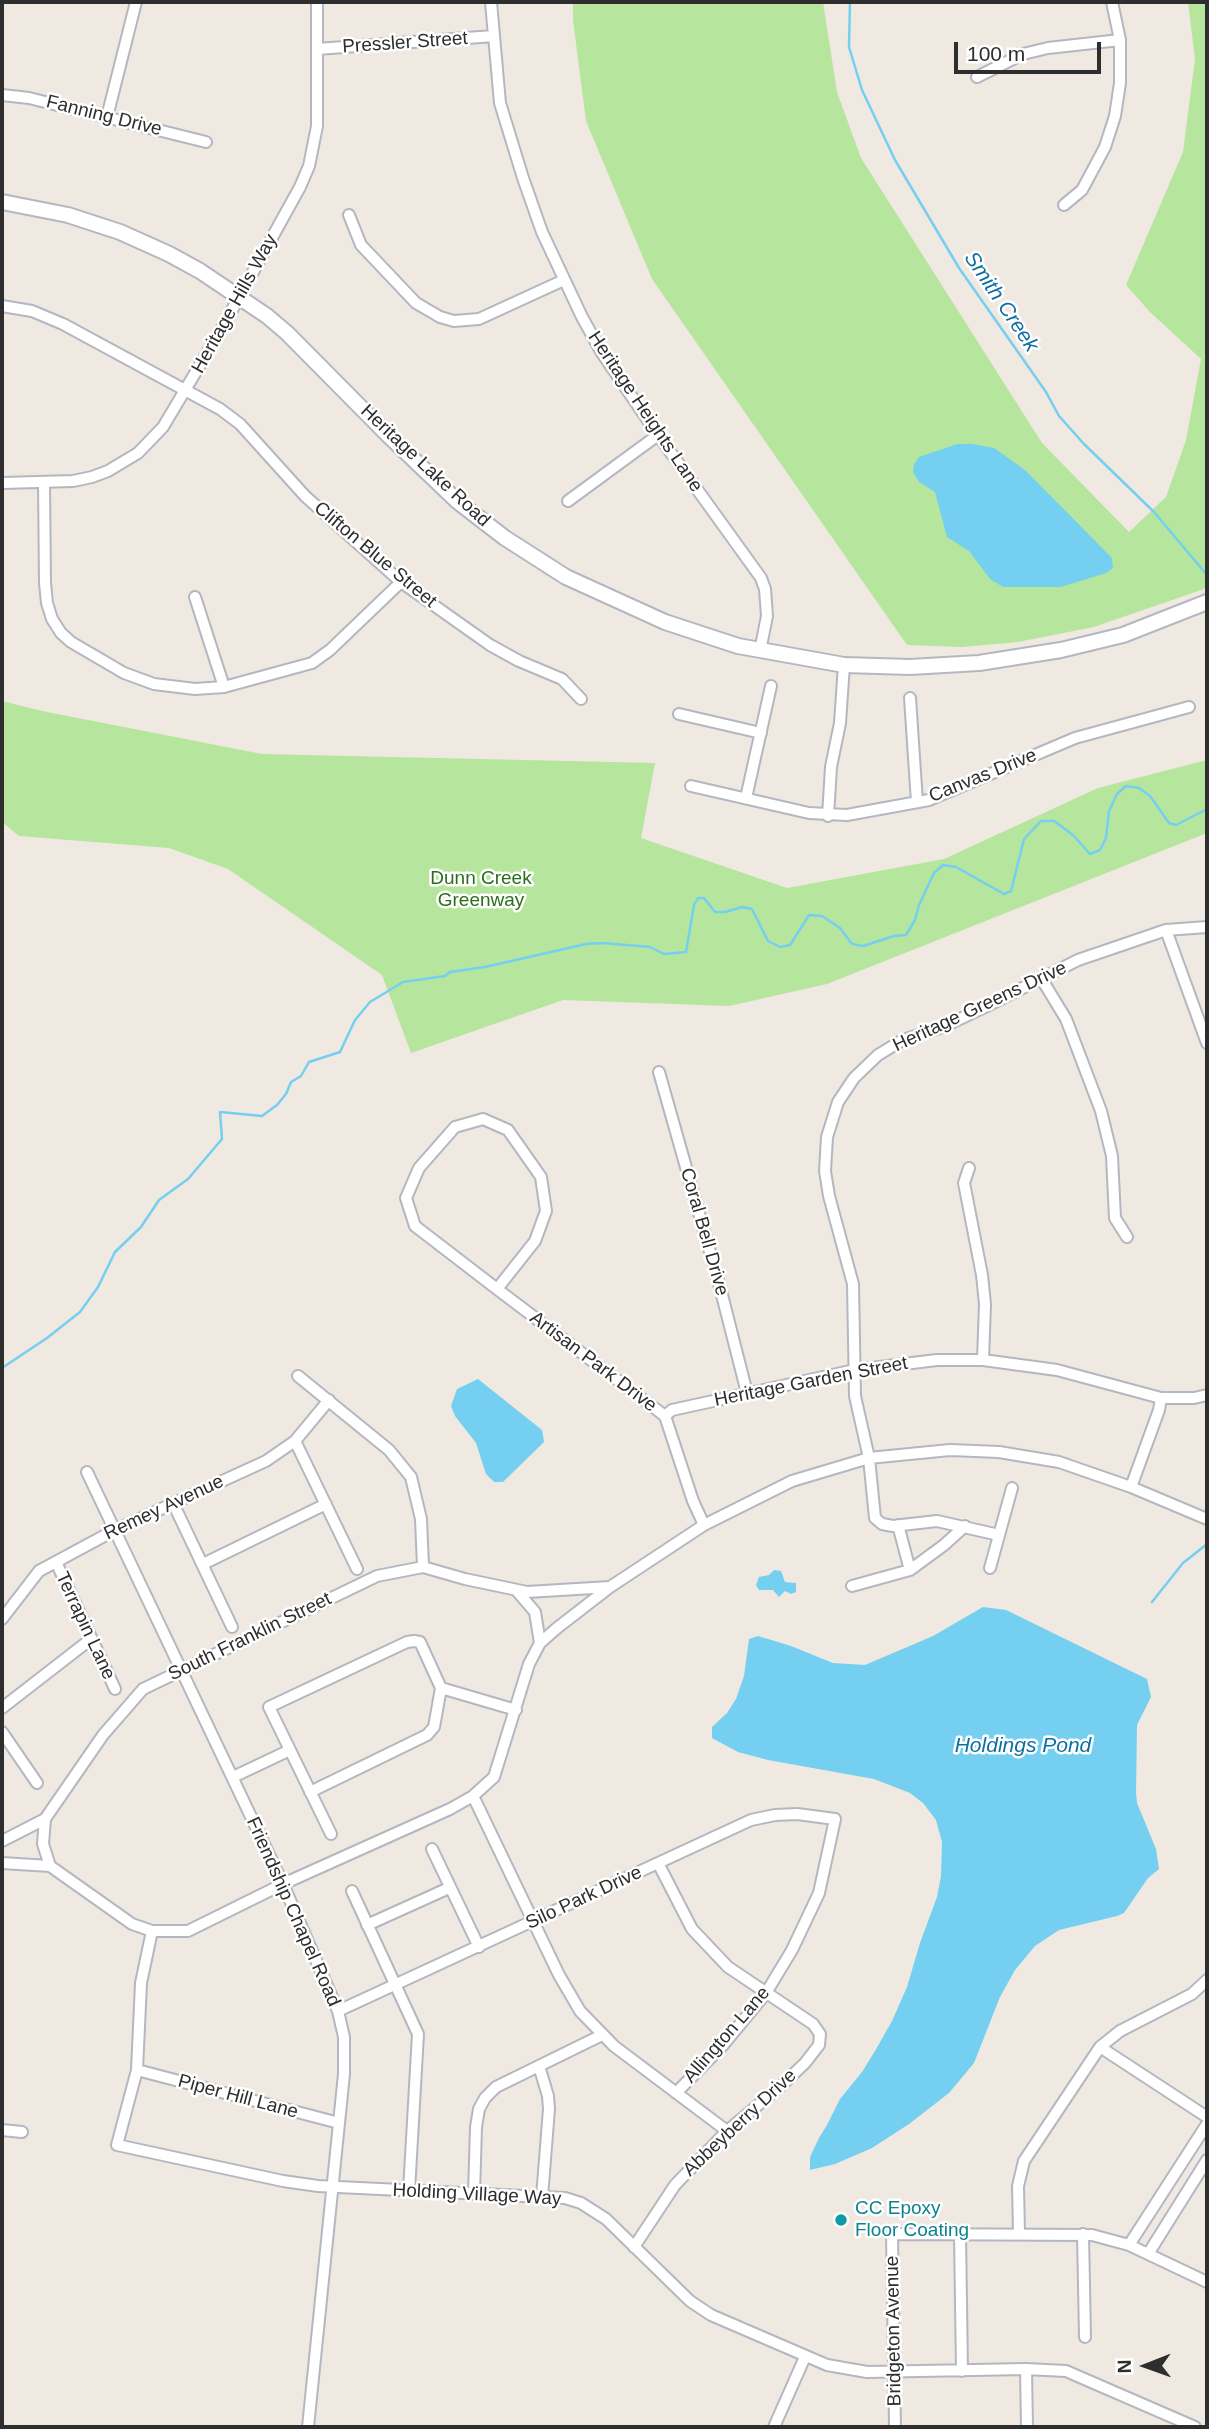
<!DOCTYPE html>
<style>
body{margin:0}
#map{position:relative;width:1209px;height:2429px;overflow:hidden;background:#efe9e1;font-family:Arial,sans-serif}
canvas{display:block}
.frame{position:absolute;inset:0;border:4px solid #2e2e2e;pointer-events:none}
.north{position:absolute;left:1111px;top:2331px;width:70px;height:70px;-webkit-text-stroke:5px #fff;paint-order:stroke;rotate:269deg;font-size:19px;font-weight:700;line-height:28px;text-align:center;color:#2e2e2e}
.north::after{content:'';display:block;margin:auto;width:24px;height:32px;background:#2e2e2e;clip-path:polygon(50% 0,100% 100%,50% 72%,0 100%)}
.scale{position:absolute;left:954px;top:42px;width:147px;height:32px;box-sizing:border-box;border:4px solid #2e2e2e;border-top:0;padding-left:9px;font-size:21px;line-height:24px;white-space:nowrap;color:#2e2e2e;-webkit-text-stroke:5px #fff;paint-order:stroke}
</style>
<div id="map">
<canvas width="1209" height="2429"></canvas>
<div class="frame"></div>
<div class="north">N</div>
<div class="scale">100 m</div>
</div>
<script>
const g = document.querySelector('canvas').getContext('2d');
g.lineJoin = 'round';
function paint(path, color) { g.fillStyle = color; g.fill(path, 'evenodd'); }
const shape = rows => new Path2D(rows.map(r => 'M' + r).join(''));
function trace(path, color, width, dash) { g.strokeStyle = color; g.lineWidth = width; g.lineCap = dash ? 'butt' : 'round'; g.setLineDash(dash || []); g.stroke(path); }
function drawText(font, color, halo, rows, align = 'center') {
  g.font = font + ' Arial,sans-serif'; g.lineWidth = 5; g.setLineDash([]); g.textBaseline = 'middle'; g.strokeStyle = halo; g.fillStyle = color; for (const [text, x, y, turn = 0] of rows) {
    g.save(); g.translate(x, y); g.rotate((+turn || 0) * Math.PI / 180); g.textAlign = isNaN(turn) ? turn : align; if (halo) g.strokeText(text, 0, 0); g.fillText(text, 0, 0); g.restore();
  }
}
const green = shape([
 [573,2,823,2,837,92,861,158,1042,443,1129,532,1166,497,1186,440,1201,359,1150,312,1126,285,1183,152,1195,59,1188,2,1207,2,1207,588,1094,627,1018,642,962,647,907,645,652,279,586,121,573,20],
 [2,701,42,711,262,754,655,763,641,838,787,888,944,859,1098,788,1207,760,1207,833,827,984,729,1006,563,1000,411,1053,382,975,228,869,169,848,19,836,2,822]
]);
const water = shape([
 [957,444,972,444,994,448,1025,470,1112,558,1113,568,1106,573,1061,587,1003,587,990,579,969,551,947,537,935,492,919,482,913,472,914,464,919,457],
 [478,1379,542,1430,544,1442,503,1482,494,1482,486,1474,476,1443,455,1416,451,1406,457,1389],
 [774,1570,781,1571,785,1582,796,1583,796,1592,791,1594,785,1591,779,1597,773,1590,759,1590,756,1585,759,1577,769,1575],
 [983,1607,1006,1610,1147,1679,1151,1697,1137,1725,1136,1793,1137,1803,1156,1849,1159,1869,1148,1878,1124,1913,1117,1916,1059,1930,1035,1946,1015,1970,1000,1997,974,2063,949,2093,909,2124,872,2148,835,2164,810,2170,810,2157,819,2138,827,2125,840,2099,862,2072,875,2051,892,2021,907,1987,920,1943,937,1897,941,1876,942,1842,936,1820,923,1803,910,1793,874,1779,768,1760,738,1752,712,1738,712,1727,727,1713,736,1699,744,1676,749,1639,758,1636,791,1646,833,1663,865,1665,933,1636]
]);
const stream = shape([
 [850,2,849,47,862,90,895,160,959,268,1046,392,1059,416,1084,444,1154,512,1207,575],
 [2,1368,47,1338,80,1312,98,1287,115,1252,141,1227,159,1200,188,1179,222,1139,220,1112,262,1116,277,1105,286,1094,291,1082,301,1076,309,1062,340,1052,355,1020,370,1002,403,982,445,976,450,972,485,967,586,944,603,943,650,947,664,954,686,952,694,905,698,898,704,898,715,912,725,912,742,907,752,909,768,941,780,947,790,945,809,915,822,916,840,928,852,944,863,946,894,936,906,935,915,920,919,905,934,873,943,865,956,867,1004,894,1011,891,1024,839,1041,821,1054,821,1073,835,1090,854,1100,850,1106,838,1109,811,1117,794,1126,786,1139,788,1150,796,1169,823,1176,825,1207,809],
 [1152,1602,1183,1563,1207,1544]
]);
const minor = shape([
 [491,2,500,103,523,178,542,232,582,317,602,353,658,435,761,578,765,589,767,616,760,651],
 [317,49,494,36],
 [977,77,1023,54,1048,48,1120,40],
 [2,95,29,98,206,142],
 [107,117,136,2],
 [1064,205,1082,190,1105,147,1115,116,1120,83,1120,40,1112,2],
 [349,215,361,245,416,303,440,317,454,321,479,319,564,280],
 [2,306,32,311,63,324,220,409,240,424,305,496,401,582,490,645,519,661,562,679,581,699],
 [2,483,73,481,92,477,108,471,138,453,163,427,222,328,300,187,309,166,317,126,317,2],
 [44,483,45,583,47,603,52,619,61,633,71,642,124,673,154,684,195,689,224,687,312,663,330,650,401,582],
 [568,501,658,435],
 [195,597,224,687],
 [910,698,917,802],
 [679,714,761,733],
 [691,786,809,813,847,815,929,800,1075,738,1189,707],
 [746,798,771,686],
 [828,816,831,767,840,723,844,665],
 [1166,930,1207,1043],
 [1041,978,1066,1019,1101,1111,1112,1156,1115,1218,1127,1237],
 [659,1072,721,1291,747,1393],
 [969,1168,964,1183,982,1275,985,1304,983,1360],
 [497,1289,535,1241,546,1211,541,1177,508,1130,483,1119,455,1127,419,1168,406,1198,415,1226,497,1289,665,1416,693,1501,704,1525],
 [298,1376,389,1450,411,1477,421,1519,423,1567],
 [665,1416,672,1410,855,1370,937,1360,983,1360,1057,1370,1161,1398,1194,1398,1207,1395],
 [295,1441,357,1569],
 [87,1472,283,1884,338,2011,344,2037,344,2074,308,2427],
 [1131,1487,1159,1410,1161,1398],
 [173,1503,232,1627],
 [898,1525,910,1570],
 [999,1535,937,1521,893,1526,882,1524,875,1518,869,1458,855,1396,853,1284,829,1196,825,1171,827,1137,838,1102,854,1078,878,1055,901,1041,945,1026,985,1007,1078,960,1166,930,1207,927],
 [56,1562,115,1689],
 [203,1564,326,1504],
 [990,1568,1012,1488],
 [852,1586,910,1570,944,1545,965,1526],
 [516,1590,535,1612,540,1643],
 [2,1619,39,1571,115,1530,266,1461,295,1441,329,1400],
 [2,1708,91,1639],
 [2,1732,37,1783],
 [233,1777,290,1750],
 [310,1792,427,1735,434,1727,441,1688],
 [473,1796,559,1975,580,2011,614,2046,727,2131],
 [45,1819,43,1844,50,1866],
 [331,1834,269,1707,407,1642,414,1641,420,1642,441,1688,516,1710],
 [2,1841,45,1819,103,1735,143,1689,377,1576,423,1567,465,1579,527,1592,610,1587],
 [432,1849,479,1947],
 [2,1863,50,1866,132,1924,152,1931,188,1931,283,1884,450,1809,473,1796,494,1777,529,1664,540,1643,557,1628,610,1587,704,1525,792,1481,869,1458,950,1450,999,1452,1059,1462,1131,1487,1207,1519],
 [352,1891,418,2034,409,2191],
 [367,1925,449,1888],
 [152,1931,141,1983,137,2070,117,2145,283,2181,318,2186,565,2198,581,2203,606,2219,690,2301,711,2315,827,2365,867,2372,1026,2369,1066,2371,1195,2427],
 [338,2011,751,1820,775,1815,797,1814,835,1819,819,1893,792,1950,766,1993,723,2045,676,2093],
 [1100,2047,1207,2117],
 [539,2066,548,2096,549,2109,542,2197],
 [137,2070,339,2123],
 [2,2130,22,2132],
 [474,2194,476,2127,479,2109,485,2098,496,2087,602,2035],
 [1019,2233,1018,2186,1024,2161,1100,2047,1120,2031,1192,1994,1207,1980],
 [960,2234,962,2371],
 [1083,2234,1085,2337],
 [1129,2245,1207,2124],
 [634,2247,675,2185,727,2131,782,2085,805,2063,819,2045,820,2034,813,2024,728,1967,692,1929,658,1863],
 [1148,2254,1207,2160],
 [1026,2369,1027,2427],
 [774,2427,805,2357],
 [895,2427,892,2234,1092,2235,1129,2245,1207,2282]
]);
const secondary = shape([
 [2,202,68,215,120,232,169,254,200,271,267,316,287,333,389,436,457,501,505,538,566,577,665,622,738,646,844,665,910,667,979,663,1061,650,1123,635,1207,602]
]);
const markers = [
 [841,2220,7,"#0f9aa8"]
];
const streetNames = [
 ["Pressler Street",405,43,-4],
 ["Fanning Drive",104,116,14],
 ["Heritage Hills Way",235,304,-61],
 ["Heritage Heights Lane",645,412,56],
 ["Heritage Lake Road",425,466,43],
 ["Clifton Blue Street",375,555,40],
 ["Canvas Drive",983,776,-22],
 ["Heritage Greens Drive",980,1007,-25],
 ["Coral Bell Drive",704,1232,74],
 ["Artisan Park Drive",593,1362,37],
 ["Heritage Garden Street",811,1382,-11],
 ["Remey Avenue",164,1508,-25],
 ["Terrapin Lane",85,1626,65],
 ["South Franklin Street",250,1637,-26],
 ["Silo Park Drive",584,1898,-25],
 ["Friendship Chapel Road",293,1912,66],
 ["Allington Lane",727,2035,-49],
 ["Piper Hill Lane",238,2097,15],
 ["Abbeyberry Drive",740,2123,-43],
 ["Holding Village Way",477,2195,3],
 ["Bridgeton Avenue",894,2331,-91]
];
const parkNames = [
 ["Dunn Creek",481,879],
 ["Greenway",481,901]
];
const cultureNames = [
 ["CC Epoxy",855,2209],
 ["Floor Coating",855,2231]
];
const waterNames = [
 ["Smith Creek",1001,302,56],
 ["Holdings Pond",1023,1746]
];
paint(green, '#b6e59e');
paint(water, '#75cff0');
trace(stream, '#75cff0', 2.5);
trace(minor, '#b4b7c1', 14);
trace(secondary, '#b4b7c1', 18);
trace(minor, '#fff', 10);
trace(secondary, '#fff', 14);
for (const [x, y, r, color] of markers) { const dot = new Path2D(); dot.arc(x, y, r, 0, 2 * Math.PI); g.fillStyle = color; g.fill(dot); trace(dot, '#fff', 2.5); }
drawText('19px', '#2e2e2e', '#fff', streetNames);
drawText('19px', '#2c6e1b', '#fff', parkNames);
drawText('19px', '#0d838f', '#fff', cultureNames, 'left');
drawText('italic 21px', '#0d6fa3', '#fff', waterNames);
</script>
